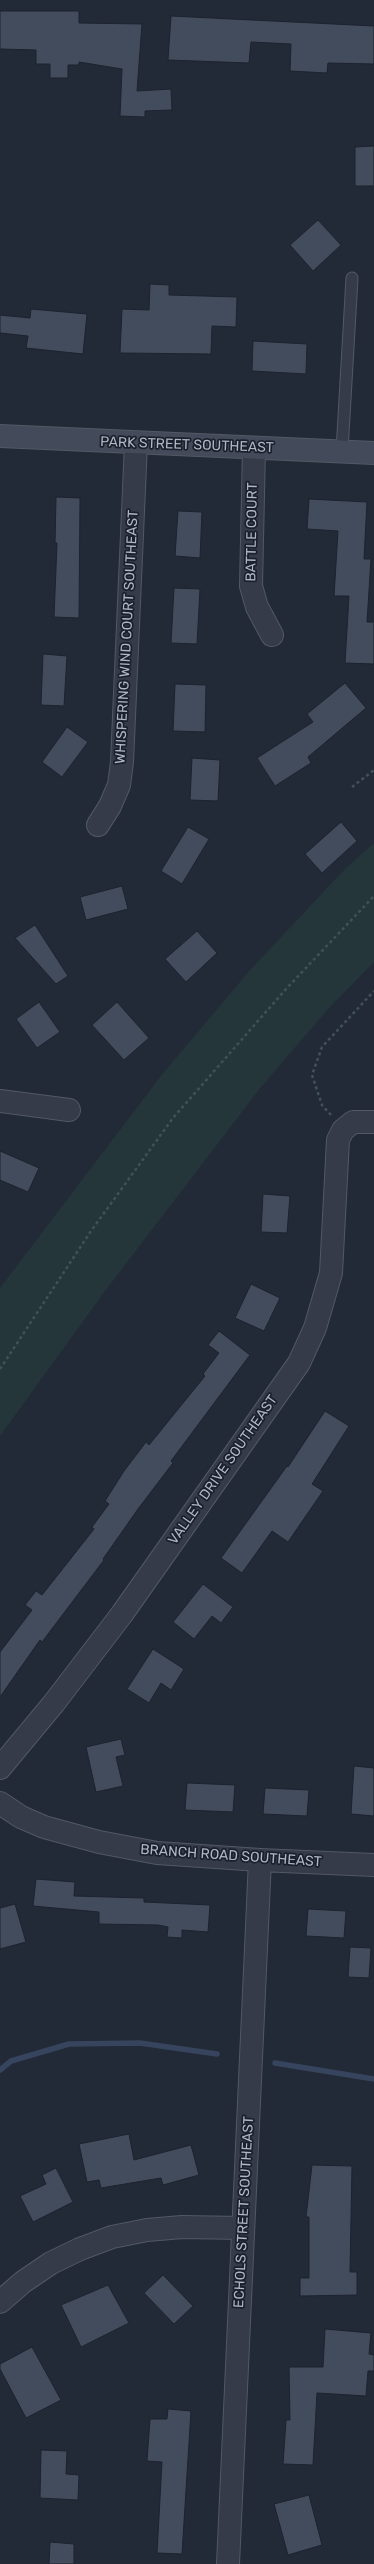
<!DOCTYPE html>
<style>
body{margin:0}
canvas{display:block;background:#222937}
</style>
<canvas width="374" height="2564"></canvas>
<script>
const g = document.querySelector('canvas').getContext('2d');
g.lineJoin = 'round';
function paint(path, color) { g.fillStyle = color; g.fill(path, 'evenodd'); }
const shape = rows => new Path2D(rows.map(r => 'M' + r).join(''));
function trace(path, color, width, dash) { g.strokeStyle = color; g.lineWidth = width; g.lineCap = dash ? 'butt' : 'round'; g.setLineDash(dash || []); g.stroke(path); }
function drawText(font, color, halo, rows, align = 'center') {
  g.font = font + ' Rubik,sans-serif'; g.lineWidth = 3.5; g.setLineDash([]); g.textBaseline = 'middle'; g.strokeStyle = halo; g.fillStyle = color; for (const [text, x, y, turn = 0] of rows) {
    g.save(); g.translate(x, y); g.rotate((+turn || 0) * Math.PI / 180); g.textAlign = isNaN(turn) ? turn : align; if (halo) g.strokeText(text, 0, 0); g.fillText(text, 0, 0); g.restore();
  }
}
const green = shape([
 [374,843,374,962,329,1008,261,1087,105,1291,0,1436,0,1288,164,1072,251,969,346,868]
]);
const stream = shape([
 [275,2063,374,2079],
 [0,2070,11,2061,69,2044,140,2043,217,2054]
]);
const building = shape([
 [0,11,79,11,79,23,142,24,137,91,171,89,172,110,145,111,145,117,120,116,122,69,79,62,79,65,68,65,68,78,50,78,50,64,36,64,36,50,0,49,0,11],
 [171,16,374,26,374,64,328,63,327,73,290,71,291,44,251,42,249,63,168,60,171,16],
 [374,146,374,186,355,186,355,147,374,146],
 [318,220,341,245,313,271,290,245,318,220],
 [150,284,169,285,169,295,237,297,236,327,212,326,211,354,120,353,122,309,149,310,150,284],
 [31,309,87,314,83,354,26,348,28,336,0,333,0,315,30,318,31,309],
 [253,341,307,344,306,374,252,371,253,341],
 [56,497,80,498,79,618,54,617,57,543,55,543,56,497],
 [309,499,367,502,364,559,371,559,367,622,374,622,374,664,345,663,349,596,334,596,338,531,307,529,309,499],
 [178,511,202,512,200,558,175,556,178,511],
 [174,588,200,589,197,644,171,643,174,588],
 [43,654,67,656,64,706,41,705,43,654],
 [345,683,366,708,308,757,311,763,275,786,257,758,313,722,307,714,345,683],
 [175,684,206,685,205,732,173,731,175,684],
 [67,727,88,742,62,777,42,762,67,727],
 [192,758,220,760,218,801,190,800,192,758],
 [341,822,357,841,322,873,305,854,341,822],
 [188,827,209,839,182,884,161,871,188,827],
 [122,886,128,909,86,920,80,897,122,886],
 [35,925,68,976,56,984,15,938,35,925],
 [197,931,217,953,186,982,165,959,197,931],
 [39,1002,60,1032,37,1048,16,1019,39,1002],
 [117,1002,149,1038,124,1060,92,1025,117,1002],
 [0,1151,39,1168,28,1192,0,1180,0,1151],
 [263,1194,290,1196,287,1233,261,1232,263,1194],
 [251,1284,280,1298,264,1331,235,1318,251,1284],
 [219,1331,250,1355,171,1461,173,1463,138,1509,103,1559,104,1560,42,1642,40,1640,0,1697,0,1652,32,1610,25,1605,36,1591,42,1595,94,1529,92,1527,109,1504,105,1501,124,1471,146,1442,149,1445,205,1376,203,1374,219,1353,208,1345,219,1331],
 [325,1411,349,1426,312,1484,323,1491,288,1542,272,1531,242,1573,221,1558,287,1466,288,1467,325,1411],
 [203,1584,233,1607,221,1623,212,1616,194,1639,173,1622,203,1584],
 [153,1649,184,1669,171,1690,161,1683,149,1703,127,1689,153,1649],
 [121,1739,125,1755,116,1757,123,1786,96,1792,86,1747,121,1739],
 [354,1766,374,1768,374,1816,351,1814,354,1766],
 [187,1783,235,1785,233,1812,185,1810,187,1783],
 [265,1788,309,1790,307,1816,263,1814,265,1788],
 [36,1879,75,1882,74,1896,144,1898,144,1902,210,1905,208,1932,182,1930,182,1938,167,1937,168,1927,158,1925,99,1924,99,1912,33,1906,36,1879],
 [15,1904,26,1942,0,1949,0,1908,15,1904],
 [308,1909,346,1911,344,1938,306,1936,308,1909],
 [350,1947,371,1948,369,1978,348,1977,350,1947],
 [129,2134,134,2160,191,2145,199,2175,163,2185,161,2178,101,2188,99,2180,87,2182,79,2144,129,2134],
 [312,2165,352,2166,350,2272,357,2272,357,2295,300,2296,300,2278,309,2278,309,2217,306,2217,312,2165],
 [56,2168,73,2202,33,2222,20,2196,46,2184,42,2175,56,2168],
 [163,2275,193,2306,174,2324,144,2293,163,2275],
 [108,2285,129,2323,81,2347,61,2305,108,2285],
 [325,2329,371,2333,369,2354,374,2355,374,2371,368,2371,366,2396,317,2393,313,2465,283,2464,286,2420,290,2420,289,2367,323,2367,325,2329],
 [32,2347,61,2400,26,2418,0,2369,0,2364,32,2347],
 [168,2409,191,2411,182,2554,157,2553,162,2462,147,2461,150,2419,167,2419,168,2409],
 [41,2450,67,2451,66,2474,79,2475,78,2500,40,2498,41,2450],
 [309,2495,322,2545,288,2555,274,2504,309,2495],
 [50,2542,74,2544,74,2564,49,2564,50,2542]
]);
const path = shape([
 [352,787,374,770],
 [331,1115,322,1105,312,1075,322,1047,374,991],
 [0,1369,91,1231,173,1118,286,989,374,896]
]);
const service = shape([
 [342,451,352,278]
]);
const minor = shape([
 [254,448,251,586,257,607,272,635],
 [98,825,110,806,119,785,122,762,136,443],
 [0,1101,69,1110],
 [0,1768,54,1703,122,1614,299,1363,315,1328,331,1273,338,1140,343,1130,353,1122,374,1122],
 [0,1803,21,1817,44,1827,99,1842,157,1853,260,1860],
 [0,2302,23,2282,51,2263,80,2249,112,2237,147,2230,182,2227,243,2228]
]);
const tertiary = shape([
 [228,2564,260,1860,374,1865]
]);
const secondary = shape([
 [0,436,374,453]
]);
const streetNames = [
 ["PARK STREET SOUTHEAST",187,445,2],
 ["BATTLE COURT",252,532,-89],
 ["WHISPERING WIND COURT SOUTHEAST",127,637,-87],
 ["VALLEY DRIVE SOUTHEAST",223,1470,-55],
 ["BRANCH ROAD SOUTHEAST",231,1856,4],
 ["ECHOLS STREET SOUTHEAST",244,2212,-87]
];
paint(green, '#243639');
trace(stream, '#36445e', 5.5);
paint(building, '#434c5c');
trace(building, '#1c232e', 1);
trace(service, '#525965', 13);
trace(minor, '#525965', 24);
trace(tertiary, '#525965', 24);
trace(secondary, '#525965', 24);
trace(path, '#415256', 2.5, [3, 3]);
trace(service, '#353b48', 11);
trace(minor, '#353b48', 22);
trace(tertiary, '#353b48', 22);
trace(secondary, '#434a5a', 22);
drawText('14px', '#afb6c4', '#1a212c', streetNames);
</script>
